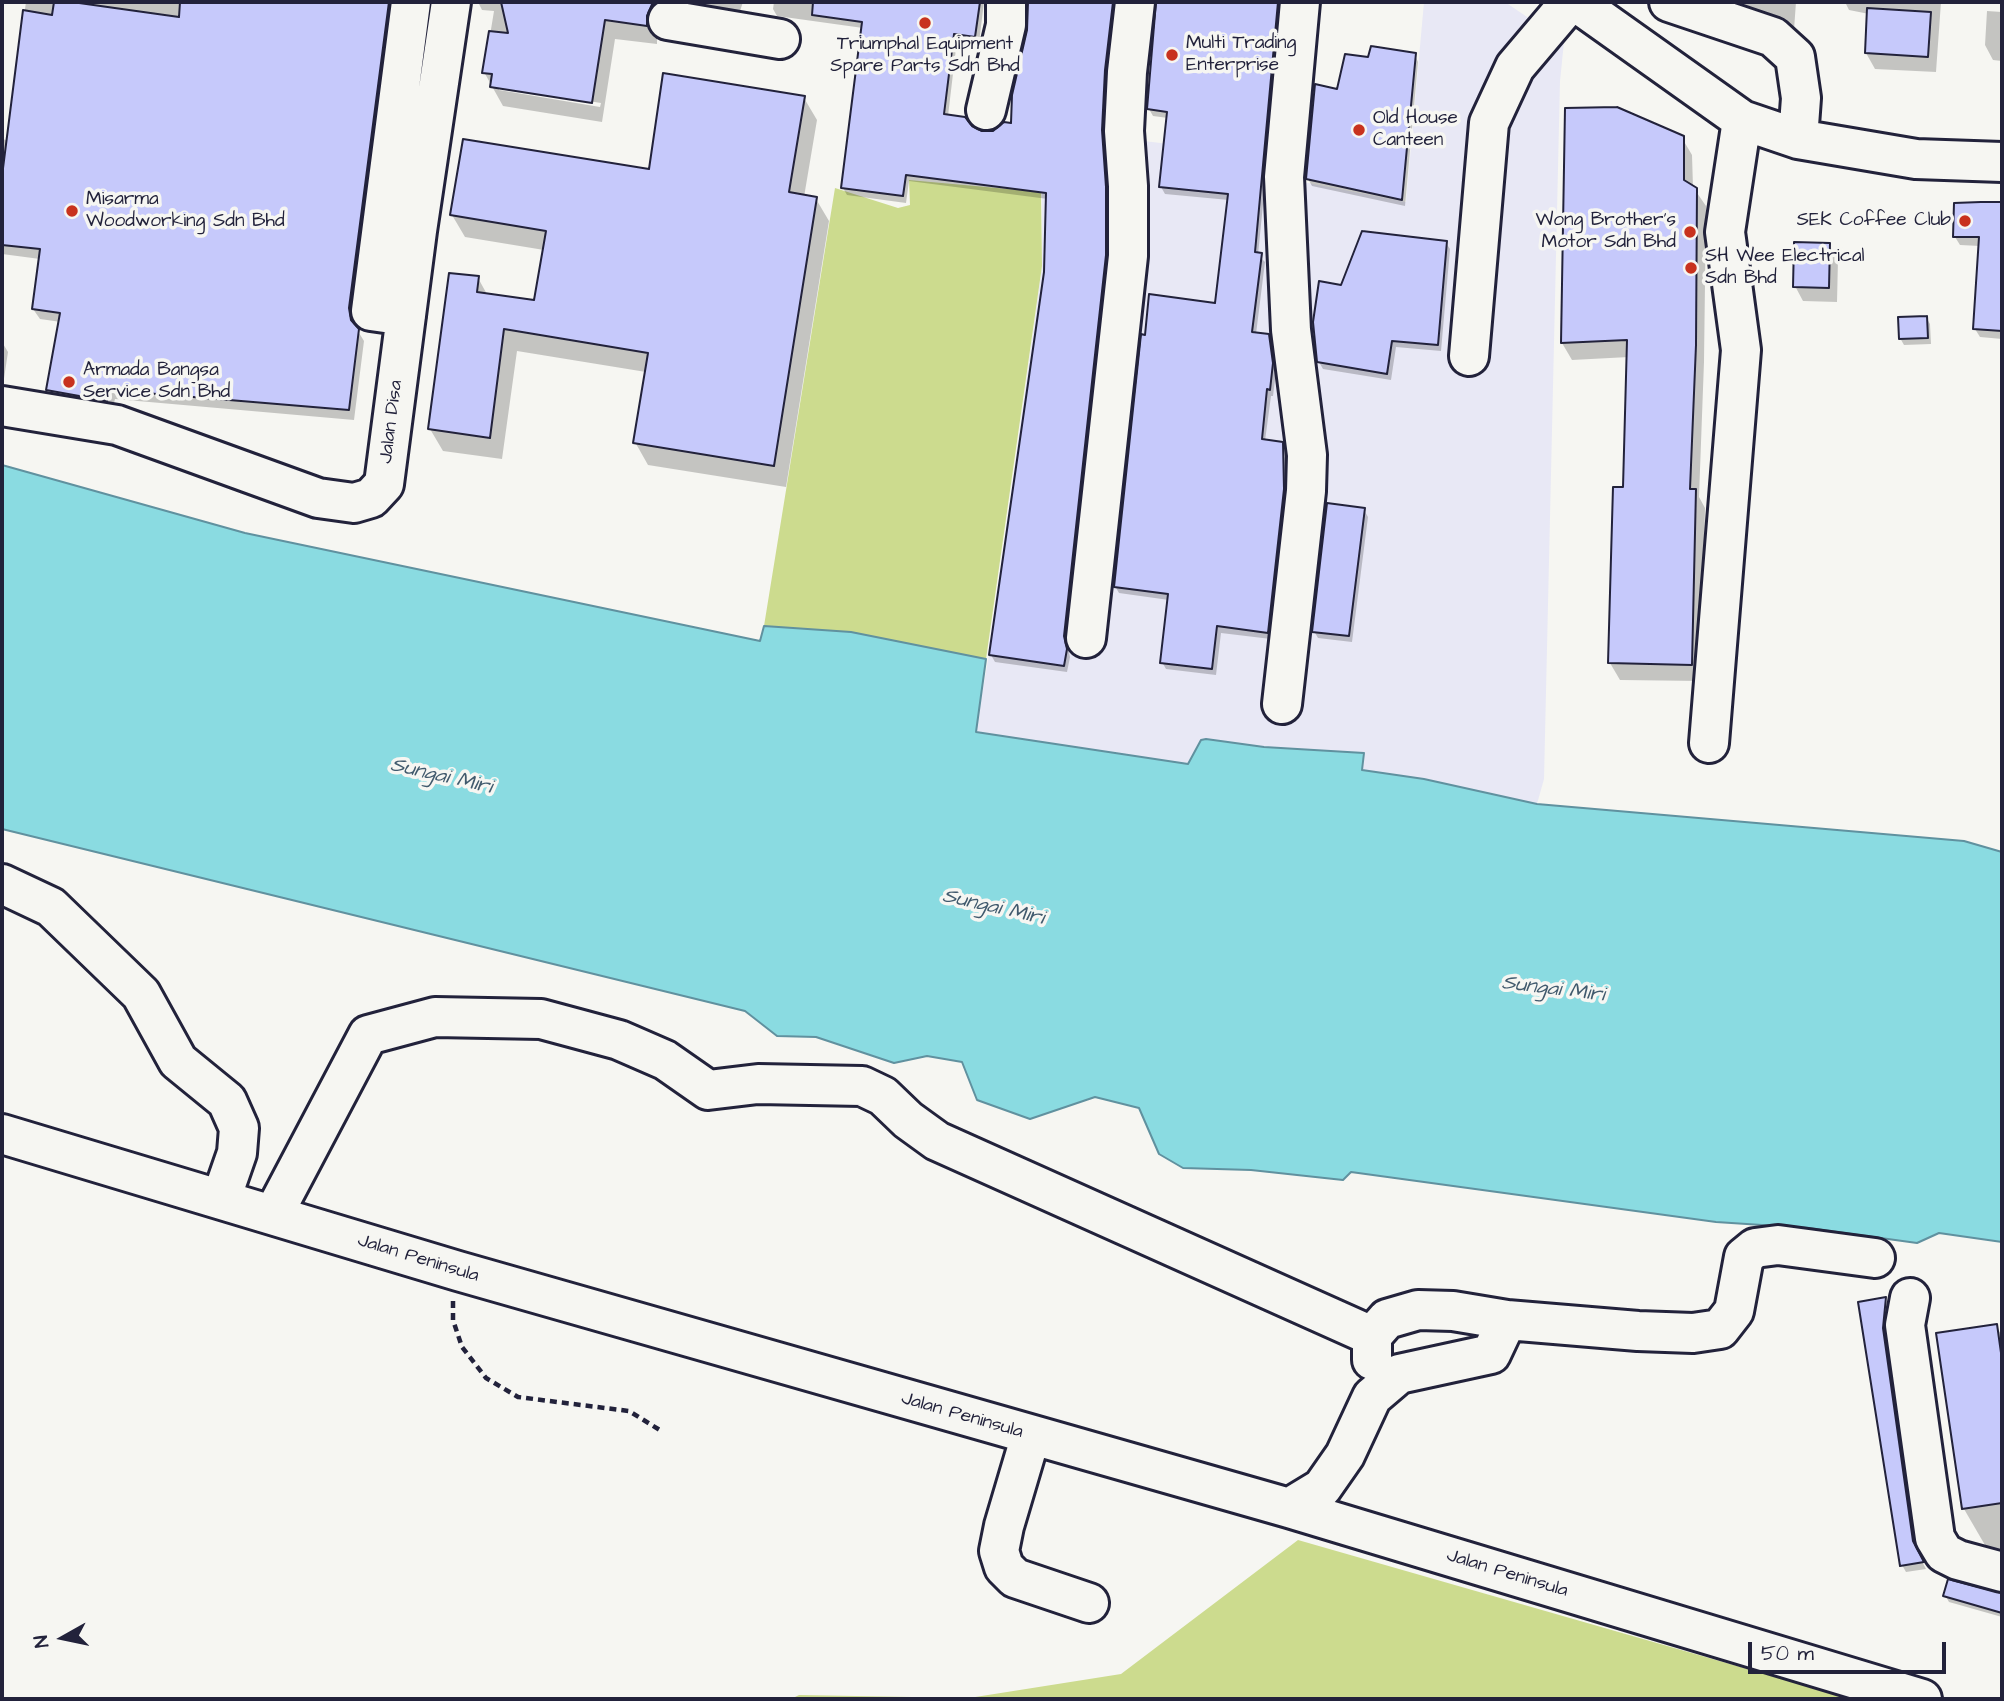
<!DOCTYPE html>
<style>
body{margin:0}
#map{position:relative;width:2004px;height:1701px;overflow:hidden;background:#f6f6f2;font-family:"Architects Daughter",sans-serif}
canvas{display:block}
.frame{position:absolute;inset:0;border:4px solid #22223b;pointer-events:none}
.north{position:absolute;left:28px;top:1603px;width:70px;height:70px;-webkit-text-stroke:5px #f6f6f2;paint-order:stroke;rotate:261deg;font-size:19px;font-weight:700;line-height:28px;text-align:center;color:#22223b}
.north::after{content:'';display:block;margin:auto;width:24px;height:32px;background:#22223b;clip-path:polygon(50% 0,100% 100%,50% 72%,0 100%)}
.scale{position:absolute;left:1748px;top:1642px;width:198px;height:32px;box-sizing:border-box;border:4px solid #22223b;border-top:0;padding-left:9px;font-size:21px;line-height:24px;white-space:nowrap;color:#22223b;-webkit-text-stroke:5px #f6f6f2;paint-order:stroke}
</style>
<div id="map">
<canvas width="2004" height="1701"></canvas>
<div class="frame"></div>
<div class="north">N</div>
<div class="scale">50 m</div>
</div>
<script>
const g = document.querySelector('canvas').getContext('2d');
g.lineJoin = 'round';
function paint(path, color) { g.fillStyle = color; g.fill(path, 'evenodd'); }
const shape = rows => new Path2D(rows.map(r => 'M' + r).join(''));
function trace(path, color, width, dash) { g.strokeStyle = color; g.lineWidth = width; g.lineCap = dash ? 'butt' : 'round'; g.setLineDash(dash || []); g.stroke(path); }
function drawText(font, color, halo, rows, align = 'center') {
  g.font = font + ' "Architects Daughter",sans-serif'; g.lineWidth = 7; g.setLineDash([]); g.textBaseline = 'middle'; g.strokeStyle = halo; g.fillStyle = color; for (const [text, x, y, turn = 0] of rows) {
    g.save(); g.translate(x, y); g.rotate((+turn || 0) * Math.PI / 180); g.textAlign = isNaN(turn) ? turn : align; if (halo) g.strokeText(text, 0, 0); g.fillText(text, 0, 0); g.restore();
  }
}
const built = shape([
 [1042,2,1144,2,1128,139,1273,157,1298,181,1406,202,1424,2,1505,2,1564,42,1560,81,1544,779,1537,804,1424,779,1361,770,1363,753,1264,747,1206,739,1201,740,1189,764,975,732,989,655,1042,266]
]);
const green = shape([
 [909,180,1041,192,1042,266,986,659,851,632,764,626,835,188,898,208,910,205],
 [1298,1540,1852,1699,791,1699,799,1695,969,1698,1121,1674]
]);
const water = shape([
 [2,465,245,533,760,641,764,626,851,632,986,659,976,732,1188,764,1201,740,1206,739,1264,747,1364,753,1362,770,1424,779,1537,804,1964,841,2002,852,2002,1242,1939,1233,1917,1243,1808,1228,1716,1222,1351,1172,1343,1180,1251,1170,1183,1168,1159,1154,1139,1108,1095,1097,1030,1119,977,1100,962,1062,927,1056,894,1063,816,1037,777,1036,745,1011,2,829,2,465]
]);
const shadow = shape([
 [26,2,398,2,394,10,354,320,356,328,364,341,354,420,115,399,112,411,54,400,48,389,61,322,40,319,33,309,40,259,2,254,2,139,6,140],
 [478,2,743,2,737,20,664,17,657,36,657,44,615,39,602,122,503,106,484,72,494,11,482,10],
 [499,87,601,103,600,107,499,90],
 [774,2,984,2,979,43,957,40,948,116,981,133,994,132,1013,125,1030,25,1030,2,1119,2,1108,78,1105,138,1109,195,1109,263,1067,644,1070,657,1067,672,995,662,991,655,1046,273,1048,199,909,181,906,203,847,195,843,188,863,28,777,16,773,9],
 [1158,2,1283,2,1258,255,1265,262,1256,334,1268,336,1273,343,1276,372,1273,396,1271,396,1265,441,1282,443,1286,450,1287,498,1271,639,1221,633,1216,675,1166,669,1162,662,1169,600,1119,593,1115,586,1216,305,1229,200,1165,194,1161,187,1168,118,1153,116,1149,109],
 [1730,2,1796,2,1794,30,1780,28,1737,14],
 [1845,2,1941,2,1936,72,1875,69,1866,53,1869,14,1849,10],
 [1987,11,2002,12,2002,61,1993,60,1985,45],
 [1415,55,1418,62,1405,206,1312,186,1308,179,1338,91,1370,59],
 [804,98,817,120,804,197,816,199,829,221,786,487,648,465,635,442,646,372,517,351,502,459,443,451,430,429,478,278,488,296,536,302,544,250,465,237,452,215,650,171],
 [1567,110,1682,138,1692,155,1693,187,1706,206,1704,362,1699,497,1705,508,1701,681,1620,680,1610,663,1625,489,1629,357,1572,360,1562,343],
 [2002,204,2002,339,1980,337,1975,329,1980,246,1960,245,1955,237,1955,205],
 [1446,243,1450,249,1441,351,1396,347,1391,380,1323,369,1319,362,1342,287],
 [1829,245,1838,260,1837,302,1803,301,1795,286],
 [1926,317,1930,324,1931,344,1904,345,1900,338],
 [2,342,8,352,2,392],
 [1364,510,1368,517,1352,642,1318,638,1314,631],
 [1885,1299,1889,1305,1886,1336,1916,1550,1926,1569,1906,1572,1902,1565,1860,1303],
 [1996,1326,2002,1336,2002,1550,1989,1552,1964,1509],
 [1945,1595,2002,1595,2002,1617,1949,1602]
]);
const building = shape([
 [54,2,72,2,179,17,180,2,389,2,349,308,351,320,359,329,349,410,109,390,107,401,46,390,60,313,32,309,40,249,2,245,2,176,23,10,52,15,54,2],
 [501,2,653,2,647,16,647,26,605,20,592,103,490,87,492,74,482,73,489,31,508,33,501,2],
 [813,2,980,2,975,37,954,34,944,114,965,117,972,126,982,131,993,131,1004,122,1011,123,1012,95,1027,30,1028,2,1113,2,1105,70,1102,130,1106,187,1106,255,1064,636,1067,649,1064,666,989,655,1044,272,1046,193,906,175,903,196,841,188,862,22,812,15,813,2],
 [1156,2,1278,2,1255,252,1262,253,1252,332,1269,334,1273,363,1270,390,1267,389,1262,439,1283,442,1284,489,1268,633,1217,626,1212,669,1160,663,1168,594,1114,587,1141,334,1145,335,1149,294,1215,303,1228,194,1159,187,1167,112,1147,109,1156,2],
 [1867,8,1931,12,1928,57,1865,53,1867,8],
 [1371,46,1416,53,1402,200,1306,179,1315,84,1337,89,1345,54,1368,57,1371,46],
 [663,73,805,96,789,192,817,197,774,466,633,443,648,353,504,329,490,438,428,429,449,273,479,276,477,292,534,300,546,231,450,215,463,139,649,169,663,73],
 [1617,107,1684,136,1684,180,1697,188,1696,345,1690,489,1696,489,1692,665,1608,663,1613,487,1623,487,1627,340,1561,343,1565,108,1617,107],
 [1981,202,2002,202,2002,331,1973,329,1979,237,1953,237,1954,203,1981,202],
 [1362,231,1447,241,1438,345,1392,341,1387,374,1317,362,1313,322,1319,281,1341,285,1362,231],
 [1794,242,1830,243,1829,288,1793,287,1794,242],
 [1927,316,1928,338,1899,339,1898,317,1927,316],
 [1327,503,1365,508,1349,636,1312,632,1327,503],
 [1886,1297,1883,1328,1913,1541,1924,1562,1900,1566,1858,1302,1886,1297],
 [1997,1324,2002,1360,2002,1503,1962,1509,1936,1333,1997,1324],
 [1948,1579,2002,1593,2002,1613,1943,1596,1948,1579]
]);
const path = shape([
 [453,1301,453,1320,462,1347,486,1378,518,1397,629,1411,663,1432]
]);
const minor = shape([
 [1576,2,1742,120,1798,139,1916,159,2002,162],
 [1669,2,1773,37,1795,57,1801,98,1798,139],
 [668,20,780,39],
 [986,110,1006,25,1006,2],
 [406,316,371,311,411,2],
 [1469,356,1489,123,1515,67,1570,2],
 [2,406,117,425,318,498,354,503,371,498,384,484,417,231,451,2],
 [1086,638,1128,256,1128,186,1124,131,1127,72,1135,2],
 [1282,704,1306,491,1307,455,1291,330,1284,177,1300,2],
 [1709,743,1741,350,1725,232,1742,120],
 [2,884,51,907,141,994,178,1061,227,1101,239,1128,237,1153,221,1199],
 [2,1134,458,1271,1289,1508,1922,1699],
 [273,1215,368,1035,435,1017,541,1019,619,1040,665,1060,708,1090,758,1084,862,1086,883,1096,908,1120,937,1141,1372,1336],
 [1910,1298,1905,1325,1935,1538,1944,1553,1958,1560,2002,1572],
 [1372,1360,1372,1336,1387,1319,1418,1310,1453,1311,1507,1320],
 [1031,1435,1004,1526,999,1551,1004,1567,1015,1578,1089,1603],
 [1289,1508,1322,1488,1345,1455,1372,1397,1399,1374,1491,1354,1507,1320,1638,1331,1693,1333,1720,1329,1734,1311,1744,1257,1755,1248,1778,1245,1875,1258]
]);
const markers = [
 [925,23,7,"#c8321e"],
 [1172,55,7,"#c8321e"],
 [1359,130,7,"#c8321e"],
 [72,211,7,"#c8321e"],
 [1965,221,7,"#c8321e"],
 [1690,232,7,"#c8321e"],
 [1691,268,7,"#c8321e"],
 [69,382,7,"#c8321e"]
];
const poiNames = [
 ["Multi Trading",1186,44],
 ["Enterprise",1186,66],
 ["Triumphal Equipment",925,45,"center"],
 ["Spare Parts Sdn Bhd",925,67,"center"],
 ["Old House",1373,119],
 ["Canteen",1373,141],
 ["Misarma",86,200],
 ["Woodworking Sdn Bhd",86,222],
 ["Wong Brother's",1676,221,"right"],
 ["Motor Sdn Bhd",1676,243,"right"],
 ["SEK Coffee Club",1951,221,"right"],
 ["SH Wee Electrical",1705,257],
 ["Sdn Bhd",1705,279],
 ["Armada Bangsa",83,371],
 ["Service Sdn Bhd",83,393]
];
const streetNames = [
 ["Jalan Disa",392,422,-83],
 ["Jalan Peninsula",418,1259,17],
 ["Jalan Peninsula",962,1416,16],
 ["Jalan Peninsula",1507,1574,17]
];
const waterNames = [
 ["Sungai Miri",441,777,13],
 ["Sungai Miri",993,908,13],
 ["Sungai Miri",1553,990,7]
];
paint(built, '#e8e8f5');
paint(green, '#ccdb8e');
paint(water, '#8adbe1');
trace(water, '#60919f', 2);
paint(shadow, '#0003');
paint(building, '#c6c9fb');
trace(building, '#22223b', 2);
trace(minor, '#22223b', 44);
trace(path, '#22223b', 4.5, [7, 5]);
trace(minor, '#f6f6f2', 38);
for (const [x, y, r, color] of markers) { const dot = new Path2D(); dot.arc(x, y, r, 0, 2 * Math.PI); g.fillStyle = color; g.fill(dot); trace(dot, '#f6f6f2', 2.5); }
drawText('19px', '#22223b', '#f6f6f2', poiNames, 'left');
drawText('19px', '#22223b', '#f6f6f2', streetNames);
drawText('italic 21px', '#415a6d', '#f6f6f2', waterNames);
</script>
